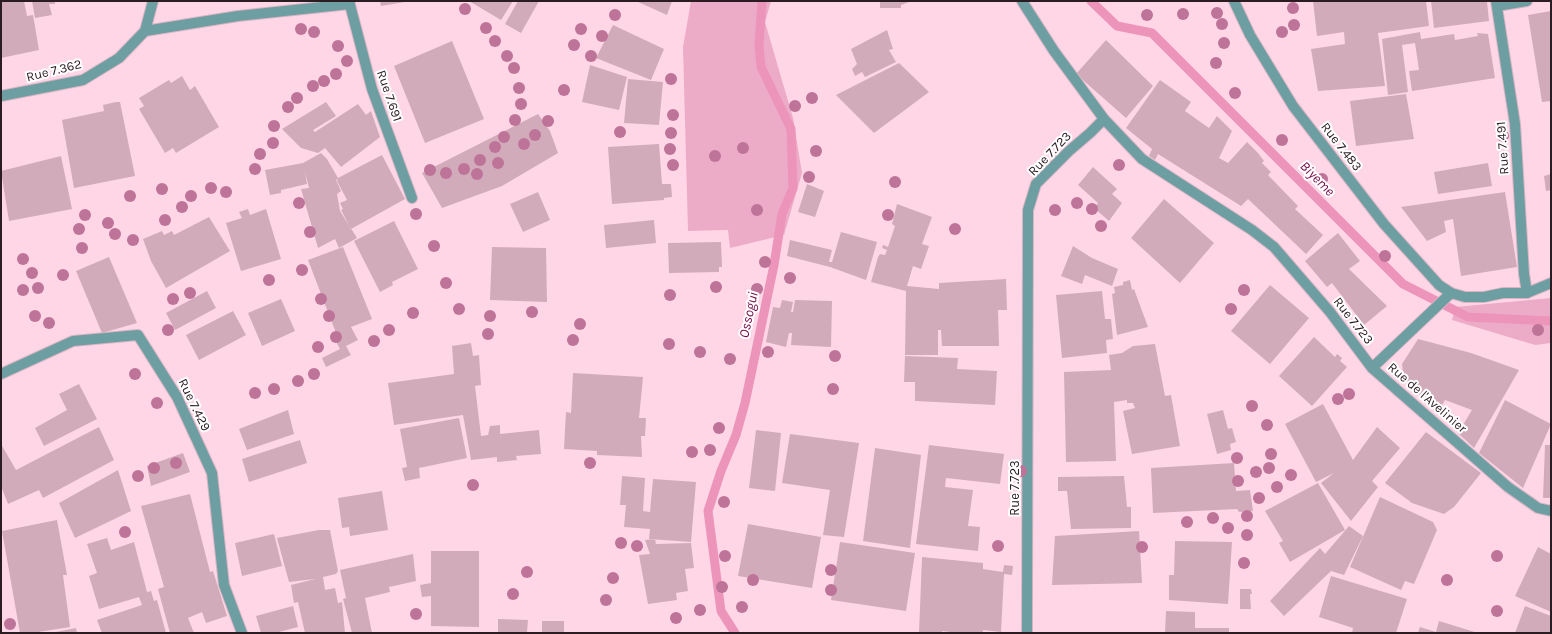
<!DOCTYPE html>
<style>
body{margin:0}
#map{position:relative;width:1552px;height:634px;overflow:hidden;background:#ffd6e6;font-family:Karla,sans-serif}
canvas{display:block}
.frame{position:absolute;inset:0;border:2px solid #2b1c22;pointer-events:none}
</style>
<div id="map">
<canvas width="1552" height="634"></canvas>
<div class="frame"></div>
</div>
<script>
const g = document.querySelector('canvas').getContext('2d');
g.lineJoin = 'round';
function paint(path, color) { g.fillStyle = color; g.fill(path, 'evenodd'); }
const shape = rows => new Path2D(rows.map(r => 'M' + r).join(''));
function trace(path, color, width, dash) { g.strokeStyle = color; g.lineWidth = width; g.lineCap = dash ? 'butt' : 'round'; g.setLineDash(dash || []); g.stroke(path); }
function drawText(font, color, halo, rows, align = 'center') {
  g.font = font + ' Karla,sans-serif'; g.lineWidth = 4; g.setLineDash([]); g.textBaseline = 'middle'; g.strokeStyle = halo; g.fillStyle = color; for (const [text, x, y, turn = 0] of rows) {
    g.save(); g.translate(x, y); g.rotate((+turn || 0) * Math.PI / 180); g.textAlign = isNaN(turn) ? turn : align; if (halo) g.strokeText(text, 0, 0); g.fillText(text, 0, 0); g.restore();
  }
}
const green = shape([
 [691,1,771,1,765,22,793,118,802,173,784,235,730,248,728,230,688,231,683,47],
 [1551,298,1551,343,1535,345,1452,320,1455,307]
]);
const stream = shape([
 [1091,1,1117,26,1152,33,1403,284,1468,317,1551,321],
 [735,633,721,611,708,511,721,471,736,435,745,403,774,265,782,214,793,188,791,129,761,67,759,46,762,1]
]);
const building = shape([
 [1,1,24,1,27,16,33,15,39,50,1,58],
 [32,1,55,1,55,4,49,4,52,15,35,18],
 [380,1,405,1,405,2,381,6],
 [469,1,513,1,501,20],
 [518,1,539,1,521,33,505,24],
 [636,1,672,1,667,15],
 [880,1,912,1,901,5,901,8,880,8],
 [1313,1,1426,1,1429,26,1378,33,1385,86,1318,91,1311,49,1345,44,1344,32,1317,36],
 [1431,1,1487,1,1489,21,1434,28],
 [1551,11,1551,101,1542,102,1528,15],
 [613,25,664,49,651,80,596,58],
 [887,30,893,49,889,50,896,62,865,77,862,72,855,76,852,69,857,64,851,49],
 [1420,32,1421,39,1454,34,1455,40,1478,36,1477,33,1488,34,1495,78,1412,91,1409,71,1419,70,1415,43,1402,45,1408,92,1388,95,1382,39],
 [1106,40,1153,86,1126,118,1076,74],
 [452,41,484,119,425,143,394,66],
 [899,63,929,92,874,133,836,95],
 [590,65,627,77,619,110,582,102],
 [182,76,190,90,195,86,219,127,176,153,173,148,165,153,139,109,144,106,139,98,169,80,171,83],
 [628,79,663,82,659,125,624,123],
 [1160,80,1191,102,1185,111,1209,128,1217,116,1232,131,1219,158,1228,163,1247,142,1258,153,1264,161,1262,163,1271,172,1268,175,1298,206,1295,209,1323,235,1306,254,1248,199,1241,206,1158,154,1155,160,1149,156,1152,149,1126,128],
 [1406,94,1414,139,1356,146,1350,101],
 [116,102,120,102,135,176,74,188,62,120,104,111,103,105],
 [326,102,336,116,313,130,315,132,358,104,366,115,371,111,380,137,341,167,325,148,318,153,301,148,282,129],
 [538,114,550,131,558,153,502,186,442,208,422,173],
 [659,144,662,184,671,184,672,197,664,198,664,200,612,204,608,147],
 [321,153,327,159,338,178,382,155,405,199,351,229,341,210,343,209,340,203,347,200,337,181,338,179,336,180,341,191,337,194,340,211,357,238,339,248,335,239,318,248,301,189,309,188,305,172,307,184,281,190,281,193,270,195,265,170,303,163],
 [61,156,72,209,9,221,1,171],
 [1488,163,1492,186,1438,194,1434,172],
 [1093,167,1117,189,1112,194,1122,203,1109,221,1094,208,1098,203,1078,185],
 [1551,174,1551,190,1546,191,1544,176],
 [807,184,824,191,815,217,798,212],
 [538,192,550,220,523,232,510,204],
 [1505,192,1517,267,1461,276,1453,219,1444,221,1446,232,1427,241,1401,207],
 [1164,199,1214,243,1180,283,1131,238],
 [897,204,932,217,922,244,929,246,921,269,913,266,907,286,939,289,939,283,1006,279,1007,310,998,310,999,346,942,346,941,330,938,330,938,355,905,355,906,291,871,282,878,257,880,254,885,255,887,250,882,248,883,245,888,247,895,226,892,224],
 [248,209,250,215,266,209,281,259,241,271,226,223,242,218,239,212],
 [209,217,230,251,166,288,151,261,143,239,162,231,164,235,172,231,174,235],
 [654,220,656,243,606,248,604,225],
 [394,221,418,269,392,282,393,285,380,292,354,241],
 [841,232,877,242,866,280,830,267,787,256,790,240,832,250,829,262,832,262],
 [1338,233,1360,261,1349,269,1387,306,1364,325,1332,283,1327,287,1305,261],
 [721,242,722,267,719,267,719,272,669,273,668,243],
 [1073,246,1092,258,1118,269,1112,286,1085,275,1082,284,1061,276],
 [343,247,372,319,351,327,358,340,346,346,351,355,326,367,322,358,340,349,332,334,336,333,308,260],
 [492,247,546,248,547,302,490,300],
 [109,257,137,323,102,333,76,271],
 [1130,280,1132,290,1134,289,1148,327,1117,335,1112,294,1115,293,1114,287,1123,285,1123,282],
 [1270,285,1309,318,1270,364,1231,331],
 [207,291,216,308,175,330,166,313],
 [1102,291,1105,319,1111,319,1113,339,1106,340,1107,353,1062,358,1056,295],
 [281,299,295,331,262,346,248,313],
 [782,300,793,302,791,312,793,312,795,300,832,301,831,347,791,345,792,333,789,333,786,347,766,342,773,307,780,308],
 [233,311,246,335,199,360,186,335],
 [1314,337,1335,357,1337,354,1342,358,1340,361,1347,367,1312,406,1279,376],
 [1418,339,1471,353,1519,370,1474,448,1458,433,1472,410,1445,400,1438,412,1404,380,1402,364],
 [471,343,473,356,479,355,481,385,475,386,481,436,488,435,490,426,500,425,500,434,539,430,541,454,516,456,517,460,497,462,497,457,471,460,463,415,394,425,388,383,454,374,452,346],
 [1155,344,1165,396,1171,395,1180,446,1132,454,1123,411,1135,408,1133,403,1127,403,1127,400,1114,402,1116,461,1066,462,1064,372,1111,370,1109,355,1122,353,1133,346],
 [905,356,958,358,957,369,997,371,995,405,915,401,915,382,904,382],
 [573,373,643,377,639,418,646,418,645,436,641,436,642,457,597,455,597,451,564,449,566,412,571,413],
 [79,384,97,419,44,446,35,428,67,410,59,394],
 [1505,400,1551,424,1523,488,1479,453],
 [1323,404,1353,460,1377,427,1400,448,1372,481,1378,487,1351,521,1321,483,1334,473,1316,482,1285,424],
 [288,410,294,434,247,450,239,429],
 [1223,410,1228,429,1232,428,1236,442,1230,444,1231,450,1217,454,1207,414],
 [459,418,467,458,419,468,420,478,405,481,402,468,407,467,400,429],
 [99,427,114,460,43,498,39,490,8,504,1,486,1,444,16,470],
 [756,430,781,433,775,491,749,488],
 [1426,432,1481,473,1454,507,1444,514,1412,503,1385,483],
 [790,434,859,443,844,537,823,535,830,490,782,483],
 [300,440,307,463,249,482,242,459],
 [929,445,1004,454,1000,484,946,478,945,487,973,490,968,526,980,527,978,551,916,544],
 [1545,445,1551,445,1551,498,1543,498],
 [875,448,921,455,910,548,863,541],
 [183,453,190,472,151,486,147,466],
 [1234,463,1236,491,1250,490,1253,511,1239,512,1237,509,1153,513,1151,468],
 [118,470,131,511,75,538,59,503],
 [622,476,645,478,643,511,650,512,653,479,696,482,691,542,649,539,650,529,624,527,626,505,620,505],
 [1124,476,1127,507,1131,507,1131,528,1071,529,1067,491,1058,491,1058,477],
 [1318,483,1345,530,1290,562,1279,543,1283,541,1265,511],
 [382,491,388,530,350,536,349,527,342,528,338,498],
 [190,494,210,572,213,571,227,616,206,623,202,612,188,618,194,633,170,633,158,589,164,587,141,506],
 [1380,497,1433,522,1437,530,1414,584,1405,581,1401,590,1350,567],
 [57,520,67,575,63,575,70,627,32,633,20,633,2,531],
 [748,524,821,537,812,588,738,576],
 [1349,526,1363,536,1344,575,1331,571,1284,616,1270,601,1320,548,1325,554],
 [319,530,330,530,338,571,336,574,323,577,325,590,335,588,338,603,342,602,345,633,305,633,298,602,294,603,291,585,315,579,289,582,277,538],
 [1139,531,1142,583,1052,585,1055,536],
 [274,534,282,566,242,576,235,543],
 [107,538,111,550,134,542,147,592,151,591,154,601,157,600,166,633,102,633,97,620,142,605,139,597,99,609,89,576,97,573,87,544],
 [655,539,656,544,691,543,694,568,685,569,688,591,676,593,677,600,648,604,639,555,650,554,645,540],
 [1175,541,1232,542,1228,604,1169,600,1169,575,1174,575],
 [840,542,915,553,906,611,831,600],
 [1538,547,1551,554,1551,612,1515,596],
 [431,551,479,551,479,627,431,626,431,596,422,597,420,585,431,583],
 [413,554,416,581,389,587,390,592,365,598,372,633,352,633,343,599,346,598,340,570],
 [922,557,983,563,983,569,1003,572,1004,565,1013,566,1012,575,1004,574,1001,632,983,630,983,633,950,633,950,632,942,631,942,633,919,633],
 [1331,576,1407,599,1396,633,1352,633,1353,628,1319,617],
 [1240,589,1251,589,1252,594,1250,594,1251,609,1240,609],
 [293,606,298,627,275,633,261,633,256,616],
 [1525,606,1551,616,1551,633,1515,633],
 [1166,611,1195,612,1195,628,1229,628,1229,633,1165,633],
 [498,619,528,620,527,633,498,633],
 [542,621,564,621,564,633,542,633],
 [1439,621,1478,633,1418,633,1420,627,1436,632],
 [76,628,77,633,56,633,56,632]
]);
const minor = shape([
 [349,1,372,89,412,198],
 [1022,1,1054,51,1104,119],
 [1234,1,1250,35,1293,106,1384,224,1439,285,1451,293,1372,368,1508,487,1538,508,1551,511],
 [1496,1,1515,124,1524,274,1527,293],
 [1497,6,1527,1],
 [145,31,238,16,350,4],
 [1,96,83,80,119,58,145,31,153,1],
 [1,374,73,341,138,335,177,397,212,473,224,585,242,633],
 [1027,633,1028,210,1036,184,1069,151,1090,133,1104,119,1142,159,1252,230,1274,247,1330,312,1372,368]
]);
const tertiary = shape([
 [1451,293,1465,297,1484,297,1503,293,1527,293,1551,283]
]);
const trees = [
 [1293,8],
 [465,9],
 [1217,13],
 [1183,14],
 [615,15],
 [1147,15],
 [1222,24],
 [1294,25],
 [486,28],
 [301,29],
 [581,29],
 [314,32],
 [1282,32],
 [602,36],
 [495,41],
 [1224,43],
 [574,45],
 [338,46],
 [507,56],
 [591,56],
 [347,61],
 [1216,63],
 [514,68],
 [336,74],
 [671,79],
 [324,81],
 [313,86],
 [519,88],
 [564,90],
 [1235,93],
 [297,98],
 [812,98],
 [521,104],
 [795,106],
 [288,107],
 [673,115],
 [515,120],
 [548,121],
 [274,126],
 [620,132],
 [671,133],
 [535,135],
 [1503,136],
 [504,137],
 [1282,140],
 [273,143],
 [524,144],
 [495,147],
 [743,148],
 [670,149],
 [816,151],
 [260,154],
 [715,156],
 [480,160],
 [498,163],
 [673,165],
 [1119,165],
 [255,169],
 [464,169],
 [430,170],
 [446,173],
 [477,174],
 [809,177],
 [1322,179],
 [895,182],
 [211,188],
 [162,189],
 [226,192],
 [130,196],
 [191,196],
 [299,203],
 [1077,203],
 [182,207],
 [1092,209],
 [757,210],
 [1055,210],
 [416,214],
 [85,215],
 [888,215],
 [165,220],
 [108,223],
 [1101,226],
 [79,229],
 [955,229],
 [310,232],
 [115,234],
 [133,240],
 [434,246],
 [82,248],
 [1385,256],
 [23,259],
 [765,262],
 [302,270],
 [32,273],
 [63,275],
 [790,278],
 [269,280],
 [446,283],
 [716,287],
 [38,288],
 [757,289],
 [23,290],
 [1244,290],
 [190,293],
 [670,295],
 [173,299],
 [321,299],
 [459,309],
 [1231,309],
 [532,312],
 [413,313],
 [35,316],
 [329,316],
 [490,316],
 [49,323],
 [580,324],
 [168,330],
 [389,330],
 [1538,330],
 [488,334],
 [336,337],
 [573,340],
 [374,341],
 [669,344],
 [318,347],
 [700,352],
 [768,352],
 [835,356],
 [730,359],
 [135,374],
 [314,374],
 [298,381],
 [274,389],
 [833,389],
 [255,393],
 [1349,394],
 [1338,399],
 [157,403],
 [1252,406],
 [1267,425],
 [719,428],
 [710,450],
 [692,452],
 [1271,454],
 [1237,458],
 [176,463],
 [590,463],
 [154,468],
 [1269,468],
 [1021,471],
 [1256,472],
 [1291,475],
 [138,476],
 [1238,481],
 [473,485],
 [1277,487],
 [1259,498],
 [724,502],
 [1247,516],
 [1213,518],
 [1187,522],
 [1228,528],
 [125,532],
 [1247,535],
 [621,543],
 [637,546],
 [998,546],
 [1142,547],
 [725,556],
 [1497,556],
 [1244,563],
 [831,570],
 [527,572],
 [613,578],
 [753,580],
 [1447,580],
 [722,587],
 [831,590],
 [513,594],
 [606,600],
 [742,607],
 [700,610],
 [1497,611],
 [416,614],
 [676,618],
 [10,624]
];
const streetNames = [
 ["Rue 7.362",54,71,-14],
 ["Rue 7.691",389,96,71],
 ["Rue 7.483",1341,147,52],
 ["Rue 7.491",1503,148,-94],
 ["Rue 7.723",1050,154,-46],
 ["Rue 7.723",1353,321,52],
 ["Rue de l'Avelinier",1427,398,41],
 ["Rue 7.429",194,405,64],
 ["Rue 7.723",1015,488,-90]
];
const waterNames = [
 ["Biyeme",1317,179,45],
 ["Ossogui",749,315,-78]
];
paint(green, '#ecacc7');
trace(stream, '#ed94bb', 9);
paint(building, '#d2abbb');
trace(minor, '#d9b5c3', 12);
trace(tertiary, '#d9b5c3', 12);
trace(minor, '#6d9ea2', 10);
trace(tertiary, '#6d9ea2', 10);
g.fillStyle = '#be7398';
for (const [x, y] of trees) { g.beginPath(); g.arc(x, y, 6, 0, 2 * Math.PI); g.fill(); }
drawText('13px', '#2b1c22', '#fff', streetNames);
drawText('italic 14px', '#760b49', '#fff', waterNames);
</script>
